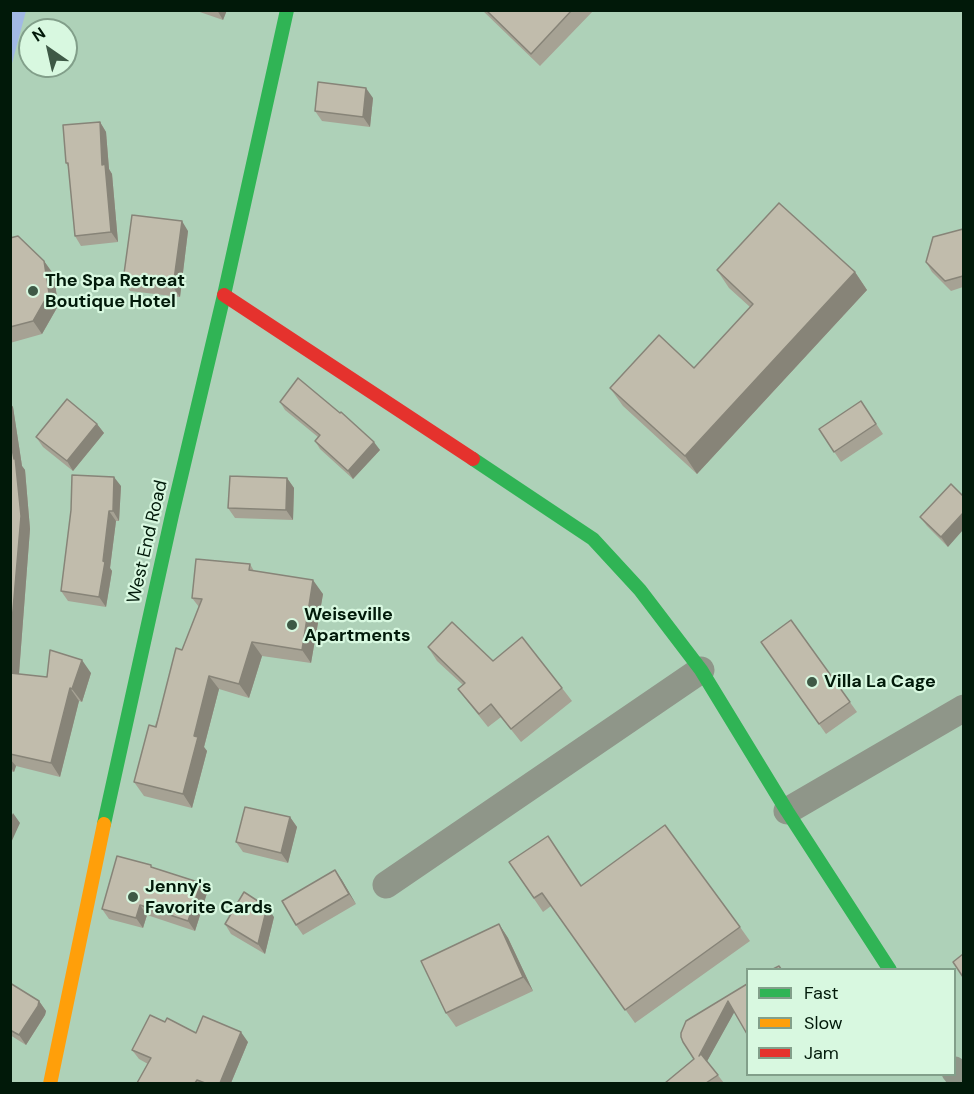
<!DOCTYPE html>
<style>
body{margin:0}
#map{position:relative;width:974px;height:1094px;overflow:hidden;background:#aed1b8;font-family:"DM Sans",sans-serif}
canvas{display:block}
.frame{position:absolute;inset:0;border:12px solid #011909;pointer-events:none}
.legend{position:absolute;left:746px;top:968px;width:210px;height:108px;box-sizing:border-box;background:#d8f8e0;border:2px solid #829f8a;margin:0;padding:8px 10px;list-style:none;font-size:18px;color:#011909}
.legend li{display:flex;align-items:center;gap:12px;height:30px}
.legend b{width:30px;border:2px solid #829f8a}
.north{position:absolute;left:18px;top:18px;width:60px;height:60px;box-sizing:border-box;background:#d8f8e0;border:2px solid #829f8a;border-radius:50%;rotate:326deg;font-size:16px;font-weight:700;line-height:24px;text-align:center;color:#011909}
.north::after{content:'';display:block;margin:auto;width:21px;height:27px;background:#3e5946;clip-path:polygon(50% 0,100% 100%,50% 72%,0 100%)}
</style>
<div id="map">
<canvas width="974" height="1094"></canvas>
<div class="frame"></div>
<ul class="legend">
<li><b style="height:8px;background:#30b455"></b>Fast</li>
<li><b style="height:8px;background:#ff9f0a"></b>Slow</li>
<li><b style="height:8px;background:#e5322d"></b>Jam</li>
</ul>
<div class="north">N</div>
</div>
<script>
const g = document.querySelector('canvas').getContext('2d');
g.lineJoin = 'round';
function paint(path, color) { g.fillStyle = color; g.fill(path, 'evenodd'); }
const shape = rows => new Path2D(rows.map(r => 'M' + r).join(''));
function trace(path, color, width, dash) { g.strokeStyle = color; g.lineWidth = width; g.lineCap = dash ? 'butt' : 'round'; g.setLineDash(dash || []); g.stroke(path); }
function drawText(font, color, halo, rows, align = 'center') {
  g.font = font + ' "DM Sans",sans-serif'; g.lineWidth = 4.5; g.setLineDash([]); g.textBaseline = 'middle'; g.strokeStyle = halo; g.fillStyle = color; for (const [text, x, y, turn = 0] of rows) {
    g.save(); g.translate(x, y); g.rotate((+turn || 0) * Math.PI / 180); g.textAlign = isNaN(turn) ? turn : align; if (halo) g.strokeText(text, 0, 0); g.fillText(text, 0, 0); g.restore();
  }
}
const water = shape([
 [11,10,26,11,11,67,10,11]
]);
const street = shape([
 [787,811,964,708],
 [386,885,701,670],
 [954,1070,964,1083]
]);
const fast = shape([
 [473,459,593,539,640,590,701,670,787,811,890,970],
 [104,824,172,515,224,295,287,10]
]);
const slow = shape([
 [50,1084,104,824]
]);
const jam = shape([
 [224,295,473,459]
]);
const wall = shape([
 [194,10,227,10,223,20],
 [482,10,594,10,540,66],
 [373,98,370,127,322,121,315,111],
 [100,122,106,132,109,169,112,174,118,242,81,246,75,236,69,168,66,163],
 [963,229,963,287,951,291,932,272,926,262],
 [188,231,180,297,130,291,123,281],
 [10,238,44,261,54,275,58,306,42,334,10,343],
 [717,270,855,272,867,290,697,474,623,406,610,388,694,368,750,307,729,288],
 [861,401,883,434,841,462,819,429],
 [280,402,340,413,380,450,353,479,320,449,315,441,318,437,285,410],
 [10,403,13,407,22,466,25,470,30,529,19,674,47,677,91,673,82,702,79,701,60,777,16,766,14,772,10,771],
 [97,424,104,433,73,471,43,447,36,437],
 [287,478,294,488,293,520,235,518,228,508],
 [951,484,948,547,927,526,920,517],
 [121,486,119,521,116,521,110,568,112,571,106,607,68,601,61,591],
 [250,564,254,571,323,594,311,663,262,656,249,698,219,689,204,747,207,751,192,808,144,796,134,782,199,607,192,598],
 [791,620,857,712,826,734,761,642],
 [428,647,493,661,562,688,572,701,521,742,501,717,488,727,468,702,458,689,463,685,437,661],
 [290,817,297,827,288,863,243,852,236,842],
 [509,862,581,885,740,927,750,941,635,1023,551,906,543,912],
 [153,868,201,883,207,893,195,931,147,915,143,928,109,919,102,909],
 [335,870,356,904,303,935,296,925],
 [274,917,265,954,231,934,225,924],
 [499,924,508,938,533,991,456,1027,446,1013],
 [10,983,39,1001,46,1011,45,1015,26,1045,10,1035],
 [734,1012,707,1061,724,1083,665,1083,694,1059],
 [165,1022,196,1033,248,1042,231,1083,137,1083,148,1064,139,1059,132,1050]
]);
const shadedWall = shape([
 [217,10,227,10,223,20],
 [366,88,373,98,370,127,363,117],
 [100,122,106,132,109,169,112,174,118,242,111,232,102,165],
 [182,221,188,231,180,297,173,287],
 [44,261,54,275,58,306,42,334,33,321],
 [855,272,867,290,697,474,685,456],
 [10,403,13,407,22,466,25,470,30,529,18,686,10,676,14,459,10,438],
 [97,424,104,433,73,471,67,461],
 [374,442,380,450,353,479,348,471],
 [114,477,121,486,119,521,113,511],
 [287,478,294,488,293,520,286,510],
 [109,511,116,521,110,568,112,571,106,607,99,597],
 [963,513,963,530,948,547,941,537],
 [313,580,323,594,311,663,302,650],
 [252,642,262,656,249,698,239,684],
 [82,660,91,673,82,702,72,689],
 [209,676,219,689,204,747,207,751,192,808,183,794,194,736],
 [70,688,79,701,60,777,51,763],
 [10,759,16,766,14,772,10,766],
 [13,813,20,823,10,845,10,819],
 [290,817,297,827,288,863,281,853],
 [335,870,342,880,356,904,349,894],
 [201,883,207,893,195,931,188,921],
 [140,905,147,915,143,928,136,918],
 [267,907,274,917,265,954,258,944],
 [499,924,508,938,533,991,523,977],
 [39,1001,46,1011,45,1015,26,1045,19,1035],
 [728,1001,735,1011,705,1065,699,1056],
 [241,1032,248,1042,231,1083,220,1083]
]);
const building = shape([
 [486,10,572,10,531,54,486,10],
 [318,82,366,88,363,117,315,111,318,82],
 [100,122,102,165,105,164,111,232,75,236,68,163,66,163,63,125,100,122],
 [779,203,855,272,685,456,610,388,659,335,694,368,753,304,717,270,779,203],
 [132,215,182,221,173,287,123,281,132,215],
 [963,229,963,276,945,281,926,262,933,237,963,229],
 [18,236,44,261,49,293,33,321,10,327,10,238,18,236],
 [298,378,340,413,341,412,374,442,348,471,315,441,320,435,280,402,298,378],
 [67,399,97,424,67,461,36,437,67,399],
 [861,401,876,424,834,452,819,429,861,401],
 [10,438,14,459,15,457,21,516,10,645,10,438],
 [72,475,114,477,113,511,109,511,103,561,105,562,99,597,61,591,71,510,72,475],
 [230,476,287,478,286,510,228,508,230,476],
 [951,484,963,496,963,513,941,537,920,517,951,484],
 [196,559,250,564,249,570,313,580,302,650,252,642,239,684,209,676,194,736,198,737,183,794,134,782,149,725,156,727,176,648,182,650,202,599,192,598,196,559],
 [791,620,850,702,819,724,761,642,791,620],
 [452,622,493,661,522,637,562,688,511,729,491,704,479,714,458,689,465,683,428,647,452,622],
 [50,650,82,660,72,689,70,688,51,763,10,754,10,673,47,677,50,650],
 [245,807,290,817,281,853,236,842,245,807],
 [665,825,740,927,625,1010,542,893,534,898,509,862,548,836,581,886,665,825],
 [117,856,151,865,151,867,201,883,188,921,140,905,136,918,102,909,117,856],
 [335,870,349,894,296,925,282,901,335,870],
 [244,892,267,907,258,944,225,924,244,892],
 [499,924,523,977,446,1013,421,961,499,924],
 [963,954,963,977,953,962,963,954],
 [779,966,781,969,773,969,779,966],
 [10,983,39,1001,38,1006,19,1035,10,1030,10,983],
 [747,984,747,1034,728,1001,699,1056,701,1054,718,1075,706,1083,665,1083,694,1059,683,1042,681,1037,681,1033,686,1021,747,984],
 [150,1015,165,1022,167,1018,196,1033,203,1016,241,1032,220,1083,205,1083,197,1080,195,1083,137,1083,151,1058,132,1050,150,1015]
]);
const markers = [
 [33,291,6,"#3e5946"],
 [292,625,6,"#3e5946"],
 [812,682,6,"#3e5946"],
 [133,897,6,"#3e5946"]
];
const poiNames = [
 ["The Spa Retreat",45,281],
 ["Boutique Hotel",45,302],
 ["Weiseville",304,615],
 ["Apartments",304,636],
 ["Villa La Cage",824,682],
 ["Jenny's",145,887],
 ["Favorite Cards",145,908]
];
const streetNames = [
 ["West End Road",148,542,-77]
];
paint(water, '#a2b9e5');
trace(street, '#8f9689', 27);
trace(fast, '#30b455', 14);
trace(slow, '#ff9f0a', 14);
trace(jam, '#e5322d', 14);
paint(wall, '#a6a294');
paint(shadedWall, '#878478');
paint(building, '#c1bcac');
trace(building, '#878478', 1.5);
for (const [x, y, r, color] of markers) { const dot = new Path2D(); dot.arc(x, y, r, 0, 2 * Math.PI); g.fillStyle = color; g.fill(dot); trace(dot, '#d8f8e0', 2); }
drawText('bold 18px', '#011909', '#d8f8e0', poiNames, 'left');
drawText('18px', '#011909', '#d8f8e0', streetNames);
</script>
